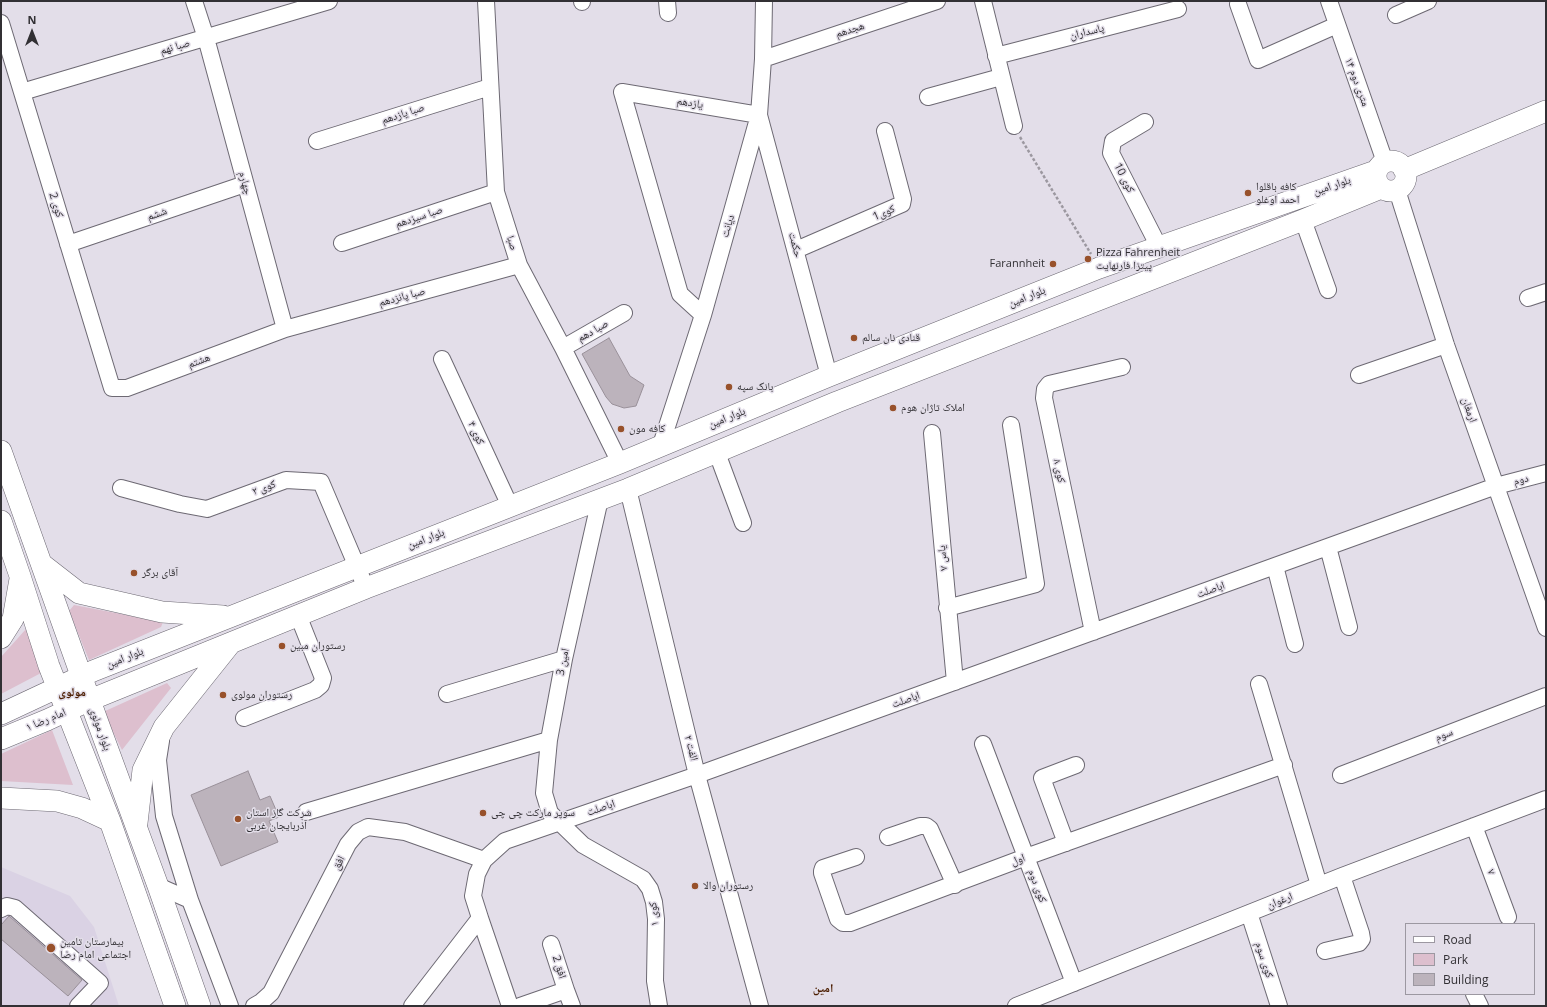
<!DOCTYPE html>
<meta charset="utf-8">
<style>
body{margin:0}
#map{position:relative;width:1547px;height:1007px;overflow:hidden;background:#e3dee9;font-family:"Open Sans",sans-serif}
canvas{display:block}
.frame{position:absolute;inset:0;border:2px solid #323034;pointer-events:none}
.legend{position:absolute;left:1405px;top:923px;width:130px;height:72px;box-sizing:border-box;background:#e3dee9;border:1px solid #9c98a1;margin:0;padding:5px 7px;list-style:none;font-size:12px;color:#323034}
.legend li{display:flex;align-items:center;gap:8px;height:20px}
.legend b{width:20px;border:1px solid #9c98a1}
.north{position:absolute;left:12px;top:12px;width:40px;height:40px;-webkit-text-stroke:3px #e3dee9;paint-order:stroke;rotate:0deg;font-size:11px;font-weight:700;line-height:16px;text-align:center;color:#323034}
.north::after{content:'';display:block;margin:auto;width:14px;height:18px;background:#323034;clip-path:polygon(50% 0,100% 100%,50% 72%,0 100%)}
</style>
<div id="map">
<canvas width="1547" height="1007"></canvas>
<div class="frame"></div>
<ul class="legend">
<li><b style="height:5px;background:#fff"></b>Road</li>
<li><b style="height:11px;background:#ddbfce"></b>Park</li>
<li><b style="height:11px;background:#bcb3bc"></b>Building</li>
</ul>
<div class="north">N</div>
</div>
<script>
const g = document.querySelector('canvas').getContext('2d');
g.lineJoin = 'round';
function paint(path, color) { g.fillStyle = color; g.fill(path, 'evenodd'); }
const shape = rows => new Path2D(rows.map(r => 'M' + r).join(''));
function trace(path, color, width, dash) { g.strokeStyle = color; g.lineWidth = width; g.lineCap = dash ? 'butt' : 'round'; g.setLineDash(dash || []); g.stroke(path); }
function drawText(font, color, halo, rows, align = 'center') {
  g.font = font + ' "Open Sans","Noto Naskh Arabic",sans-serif'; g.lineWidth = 3; g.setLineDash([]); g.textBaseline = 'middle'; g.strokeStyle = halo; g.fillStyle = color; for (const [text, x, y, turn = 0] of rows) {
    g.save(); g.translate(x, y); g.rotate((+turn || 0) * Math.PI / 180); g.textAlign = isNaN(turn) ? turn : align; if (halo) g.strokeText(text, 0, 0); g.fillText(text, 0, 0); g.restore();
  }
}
const built = shape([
 [1,867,70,896,94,927,119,1006,1,1006]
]);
const green = shape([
 [74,605,163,622,161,627,89,660,69,611],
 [26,629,41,673,1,694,1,657],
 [167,683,171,688,122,750,103,712],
 [52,730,73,785,1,781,1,754]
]);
const building = shape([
 [609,338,630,376,644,385,636,406,624,408,612,404,606,397,582,354,609,338],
 [248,771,260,800,270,796,279,817,269,821,278,842,221,866,191,795,248,771],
 [9,916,82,980,68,996,1,939,1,925,9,916]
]);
const path = shape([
 [1020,137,1091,254]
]);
const minor = shape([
 [194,1,206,38,285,329],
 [486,1,496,192,519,265,563,348,620,463],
 [582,1,582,2],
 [667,1,668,13],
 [983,1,1014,126],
 [1329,1,1385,162],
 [1238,4,1258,60,1337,25],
 [1396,15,1428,1],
 [1,23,112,388,127,388,285,329,519,265],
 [996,56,1178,9],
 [763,59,937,1],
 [22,92,329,1],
 [928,97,1001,77],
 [1145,122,1113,141,1111,153,1159,247],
 [317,141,490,87],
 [1397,190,1446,345,1546,628],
 [1303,220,1328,290],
 [342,243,496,192],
 [68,244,245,184],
 [796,250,902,204,903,199,885,131],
 [1528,298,1546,292],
 [703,315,680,294,622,92,759,115,829,376],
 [563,348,624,313],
 [442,359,510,506],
 [1359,375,1446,345],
 [932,433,955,682],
 [661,445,703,315,759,115,763,59,764,1],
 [717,453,743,523],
 [121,488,180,504,207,509,286,480,321,482,366,588],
 [628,489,697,775,760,1006],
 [600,499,564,659,549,740,544,793,550,813,583,845,643,879,650,889,654,902,656,919,655,981,659,1006],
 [1328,547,1349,627],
 [1275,566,1295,644],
 [947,608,1036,584,1011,425],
 [1093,632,1044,398,1045,389,1049,384,1122,367],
 [1259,684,1319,885],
 [447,694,564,659],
 [244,718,315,690,321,685,323,678,298,615],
 [161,741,158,760,164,816,190,900,230,1006],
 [983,744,1074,983],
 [1341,775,1546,696],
 [306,812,549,740],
 [1474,826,1508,917],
 [888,837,920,826,926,826,930,829,955,885],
 [1066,843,1042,778,1076,765],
 [856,857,823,868,822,871,822,873,838,919,843,923,850,923,1026,857,1284,765],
 [158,886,190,900],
 [1,909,7,906,15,908,100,983,78,1006],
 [1249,913,1279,1006],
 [480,918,510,1006],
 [1325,951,1359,943,1362,939,1361,933,1342,876],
 [566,990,572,1006],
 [1474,994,1480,1006],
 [254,1006,261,1002,271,993,348,844,358,832,368,827,405,832,484,860],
 [412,1006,480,918,473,896,477,874,484,860,505,841,697,775,1496,486,1546,473],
 [520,1006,566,990,551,944],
 [1016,1006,1342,876,1546,799]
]);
const major = shape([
 '1376 176a15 15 0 1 1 30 0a15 15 0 1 1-30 0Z',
 [1404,170,1546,111],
 [1,451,97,720,158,886,200,1006],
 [1,521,20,576,49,666,110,821,175,1006],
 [43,565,79,593,162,612,223,616],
 [1,638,13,619,20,579],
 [1,714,93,671,620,463,829,376,1099,268,1376,171],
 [1,739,47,720,90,700,366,588,628,489,837,402,1303,220,1381,188],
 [1,798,57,801,82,808,110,821],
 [137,823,143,770,164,727,231,643]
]);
const markers = [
 [1248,193,4,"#98512b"],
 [1088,259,4,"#98512b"],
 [1053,264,4,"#98512b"],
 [854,338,4,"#98512b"],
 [729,387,4,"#98512b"],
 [893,408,4,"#98512b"],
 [621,429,4,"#98512b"],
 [134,573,4,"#98512b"],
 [282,646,4,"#98512b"],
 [223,695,4,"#98512b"],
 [483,813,4,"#98512b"],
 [238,819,4,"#98512b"],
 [695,886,4,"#98512b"],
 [51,948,5,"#98512b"]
];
const streetNames = [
 ["هجدهم",850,30,-18],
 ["پاسداران",1087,32,-14],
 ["صبا نهم",175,47,-16],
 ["۱۴ متری دوم",1357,82,70],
 ["یازدهم",690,103,9],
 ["صبا یازدهم",403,114,-18],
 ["کوی 10",1124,178,63],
 ["چهارم",245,183,75],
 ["بلوار امین",1332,186,-19],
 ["کوی 2",56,205,73],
 ["کوی1",884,213,-24],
 ["ششم",157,214,-19],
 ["صبا سیزدهم",419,217,-18],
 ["دیانت",728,226,-74],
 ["صبا",512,243,73],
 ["حکمت",795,245,75],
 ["صبا پانزدهم",402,297,-15],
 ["بلوار امین",1027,297,-22],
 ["صبا دهم",593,331,-30],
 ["هشتم",199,361,-21],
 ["ارمغان",1469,410,70],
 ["بلوار امین",727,418,-22],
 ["کوی ۴",476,433,65],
 ["کوی ۸",1059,471,78],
 ["دوم",1521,480,-15],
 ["کوی ۲",264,488,-20],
 ["بلوار امین",426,539,-21],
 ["یاس ۷",943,558,-95],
 ["اباصلت",1211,590,-20],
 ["بلوار امین",125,658,-22],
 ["امین 3",563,662,-79],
 ["اباصلت",906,700,-20],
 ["امام رضا ۱",46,720,-23],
 ["بلوار مولوی",100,729,70],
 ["سوم",1444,735,-21],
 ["الفت ۲",691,748,76],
 ["اباصلت",601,808,-19],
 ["اول",1018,860,-21],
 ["افق",339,863,-63],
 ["۷",1491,872,70],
 ["کوی دوم",1037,886,69],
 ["ارغوان",1280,901,-22],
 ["کوی ۱",654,914,-95],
 ["کوی سوم",1264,960,72],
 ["افق 2",559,967,72]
];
const poiNames = [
 ["کافه باقلوا",1256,187],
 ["احمد اوغلو",1256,200],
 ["Pizza Fahrenheit",1096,253],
 ["پیتزا فارنهایت",1096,266],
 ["Farannheit",1045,264,"right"],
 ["قنادی نان سالم",862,338],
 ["بانک سپه",737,387],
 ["املاک تاژان هوم",901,408],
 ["کافه مون",629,429],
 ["آقاى برگر",142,573],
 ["رستوران مبین",290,646],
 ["رستوران مولوی",231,695],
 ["شرکت گاز استان",246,813],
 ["آذربایجان غربی",246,826],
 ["سوپر مارکت چی چی",491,813],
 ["رستوران والا",703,886],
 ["بیمارستان تامین",60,942],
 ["اجتماعی امام رضا",60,955]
];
const neighbourhoodNames = [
 ["مولوی",72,693],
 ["امین",823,989]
];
paint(built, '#dad2e4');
paint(green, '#ddbfce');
paint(building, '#bcb3bc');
trace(building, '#999099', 1);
trace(minor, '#6d6973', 18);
trace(major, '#6d6973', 22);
trace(path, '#9c98a0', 2.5, [3, 2]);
trace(minor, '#fff', 16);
trace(major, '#fff', 21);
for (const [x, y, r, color] of markers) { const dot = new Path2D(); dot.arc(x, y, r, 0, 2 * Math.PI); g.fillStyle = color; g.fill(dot); trace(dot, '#e3dee9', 1.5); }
drawText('11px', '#323034', '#e3dee9', streetNames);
drawText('11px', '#323034', '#e3dee9', poiNames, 'left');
drawText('bold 12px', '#4c1e02', '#e3dee9', neighbourhoodNames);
</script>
